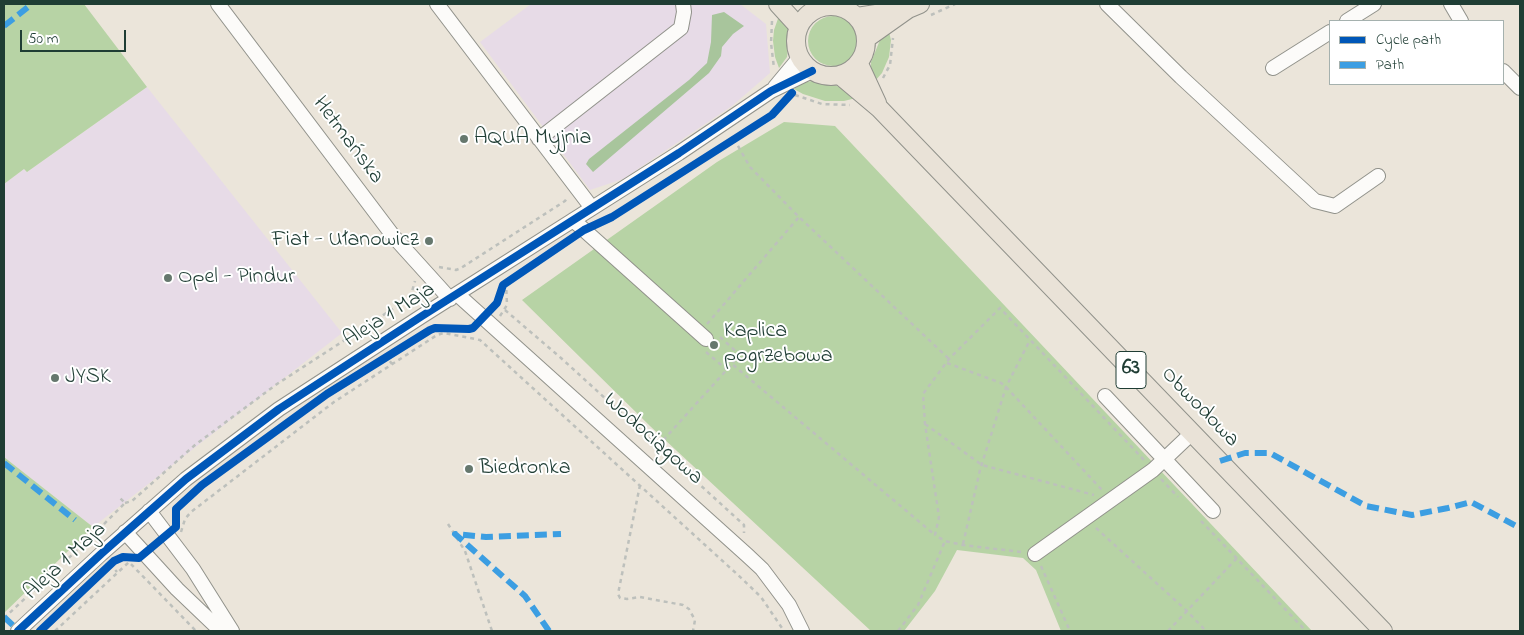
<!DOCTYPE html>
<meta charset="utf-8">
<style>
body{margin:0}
#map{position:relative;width:1524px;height:635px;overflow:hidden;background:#ebe5da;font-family:"Indie Flower",sans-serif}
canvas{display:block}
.frame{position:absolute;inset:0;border:5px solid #1f3d34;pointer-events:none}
.legend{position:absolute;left:1329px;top:20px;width:175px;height:65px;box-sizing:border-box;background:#fff;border:1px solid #a5b1ae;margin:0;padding:6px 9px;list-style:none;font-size:15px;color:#1f3d34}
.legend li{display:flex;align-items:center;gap:10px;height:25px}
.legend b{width:25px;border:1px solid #a5b1ae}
.scale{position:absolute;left:20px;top:30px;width:106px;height:22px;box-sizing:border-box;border:2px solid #1f3d34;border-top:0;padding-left:6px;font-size:15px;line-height:18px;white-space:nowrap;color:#1f3d34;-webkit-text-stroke:4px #fff;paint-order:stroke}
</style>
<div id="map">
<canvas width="1524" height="635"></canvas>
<div class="frame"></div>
<ul class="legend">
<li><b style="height:6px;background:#0057b8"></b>Cycle path</li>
<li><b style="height:6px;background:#3c9ee2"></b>Path</li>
</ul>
<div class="scale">50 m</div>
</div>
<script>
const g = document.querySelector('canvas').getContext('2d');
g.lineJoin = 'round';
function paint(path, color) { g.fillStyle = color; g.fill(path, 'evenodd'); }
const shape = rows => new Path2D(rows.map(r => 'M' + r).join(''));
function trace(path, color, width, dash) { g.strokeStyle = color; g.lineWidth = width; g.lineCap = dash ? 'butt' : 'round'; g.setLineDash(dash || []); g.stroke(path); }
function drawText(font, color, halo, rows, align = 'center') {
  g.font = font + ' "Indie Flower",sans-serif'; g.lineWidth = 4; g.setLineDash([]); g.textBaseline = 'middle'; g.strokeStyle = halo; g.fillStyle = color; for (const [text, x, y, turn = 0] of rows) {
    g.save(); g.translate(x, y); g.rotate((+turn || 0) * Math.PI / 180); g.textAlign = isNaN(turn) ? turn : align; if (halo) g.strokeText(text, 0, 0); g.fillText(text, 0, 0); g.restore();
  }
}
const built = shape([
 [531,4,740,4,766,24,770,73,732,106,623,179,590,190,480,42],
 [147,87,342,333,93,527,4,457,4,184,24,169,27,172]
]);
const green = shape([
 [4,4,84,4,147,87,27,172,24,169,4,184],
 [780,13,789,28,790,34,787,57,779,68,775,57,773,41,774,30],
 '808 41a25 25 0 1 1 50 0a25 25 0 1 1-50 0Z',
 [889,32,891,40,889,57,882,73,875,81,871,72,871,62,880,40],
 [812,81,846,88,856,98,844,101,825,101,803,94,794,89,802,83],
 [784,122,835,126,1312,631,1061,631,1036,570,1023,558,957,550,935,591,904,631,871,631,650,426,522,300,717,162],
 [4,457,93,527,4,613]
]);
const forest = shape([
 [724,12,744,26,733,34,722,47,721,56,709,73,593,172,586,164,589,159,689,80,707,63,711,42,712,15]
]);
const path = shape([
 [931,15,955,4],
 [772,21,771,43,774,68],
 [883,78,890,65,893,38],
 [795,95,822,104,850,105],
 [734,139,750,167,799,217,949,359],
 [439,267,456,270,461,268,565,201,567,198],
 [505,310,561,358,744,525,744,533],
 [500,316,507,305,506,282],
 [707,324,799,217],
 [720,337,739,354,732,364],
 [706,352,726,369],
 [385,355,392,364],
 [947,363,1001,383,1006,387,1102,490],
 [925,424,982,465,1094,495],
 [658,446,732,364,935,535],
 [1161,479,1178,497],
 [640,485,618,594,620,598,627,599,640,597,683,605,689,609,695,620,693,631],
 [125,503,132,501,195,445,277,384,408,299,411,295,415,281],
 [1201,521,1306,631],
 [448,524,465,551,492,631],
 [1096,528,1187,611,1206,631],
 [181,532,185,519,191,512,334,402,437,335,444,333,480,340,738,575,761,597,784,631],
 [87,541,125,503,118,496],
 [963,544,980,470,1006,387,1030,340],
 [1021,552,963,545,945,541,935,535,939,517,925,424,923,394,949,359,1000,308,1144,460],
 [110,564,117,572],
 [1041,566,1070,631],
 [4,618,87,541,90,544],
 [55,631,129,562,196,631],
 [898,631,918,605,945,541],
 [1168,631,1237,558]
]);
const minor = shape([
 [218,4,394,237,450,299],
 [437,4,592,208],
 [1107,4,1181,77,1315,201,1335,206,1378,176],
 [1451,4,1461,21],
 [839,7,840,4],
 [1347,21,1374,4],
 [1273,68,1330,32],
 [1503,71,1520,88],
 [775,87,800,57],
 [539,139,681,28,684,12,683,4],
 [573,220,706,339],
 [457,294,747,555,762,569,789,605,802,631],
 [1105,396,1213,511],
 [149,511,193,569,232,631],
 [125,532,177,589,221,631],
 [1035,554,1153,470,1192,433],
 [18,631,101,554,186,479,279,409,422,316,679,153,771,91,812,71]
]);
const major = shape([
 [778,4,799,27],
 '796 41a35 35 0 1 1 70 0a35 35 0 1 1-70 0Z',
 [857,17,902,10],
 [867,38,908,9,920,4],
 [859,64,877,103],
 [841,76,879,108,1383,631]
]);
const quiet = shape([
 [4,26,32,4],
 [1220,461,1245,453,1270,453,1366,506,1412,515,1448,508,1471,502,1520,528],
 [4,463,75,520],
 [4,617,18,630],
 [549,631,525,596,455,534,486,537,561,534]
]);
const cycleway = shape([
 [18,631,101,554,186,479,279,409,422,316,679,153,771,91,812,71],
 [40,631,114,561,123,557,139,558,176,527,176,509,202,485,327,394,430,330,435,328,469,329,473,328,497,303,503,285,584,230,612,217,772,115,792,93]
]);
const markers = [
 [464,139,5,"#66786e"],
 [429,241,5,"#66786e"],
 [168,278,5,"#66786e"],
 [714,345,5,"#66786e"],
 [55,378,5,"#66786e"],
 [469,469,5,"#66786e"]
];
const shields = [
 [1131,370,30]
];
const shieldNames = [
 ["63",1131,370]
];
const poiNames = [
 ["AQUA Myjnia",474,139],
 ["Fiat - Ułanowicz",419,241,"right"],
 ["Opel - Pindur",178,278],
 ["Kaplica",724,332],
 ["pogrzebowa",724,357],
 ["JYSK",65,378],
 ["Biedronka",479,469]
];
const streetNames = [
 ["Hetmańska",347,141,53],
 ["Aleja 1 Maja",390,316,-32],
 ["Obwodowa",1199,408,46],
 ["Wodociągowa",652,440,42],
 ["Aleja 1 Maja",66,562,-43]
];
paint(built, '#e7dbe7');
paint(green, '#b7d3a5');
paint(forest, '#a8c59c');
trace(minor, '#91928b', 16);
trace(major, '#91928b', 20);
trace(path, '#bdc0bc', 2.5, [4, 4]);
trace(minor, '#fcfbf9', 14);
trace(major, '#e9e2d7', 18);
trace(quiet, '#3c9ee2', 6, [12, 6]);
trace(cycleway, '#0057b8', 8);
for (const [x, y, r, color] of markers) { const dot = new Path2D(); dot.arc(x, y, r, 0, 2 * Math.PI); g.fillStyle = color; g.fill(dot); trace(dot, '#fff', 2); }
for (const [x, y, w] of shields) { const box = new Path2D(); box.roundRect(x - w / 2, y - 18.5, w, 37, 4); g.fillStyle = '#fff'; g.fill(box); trace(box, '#1f3d34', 1); }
drawText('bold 21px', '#1f3d34', null, shieldNames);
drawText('22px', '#1f3d34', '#fff', poiNames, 'left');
drawText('22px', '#1f3d34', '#fff', streetNames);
</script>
